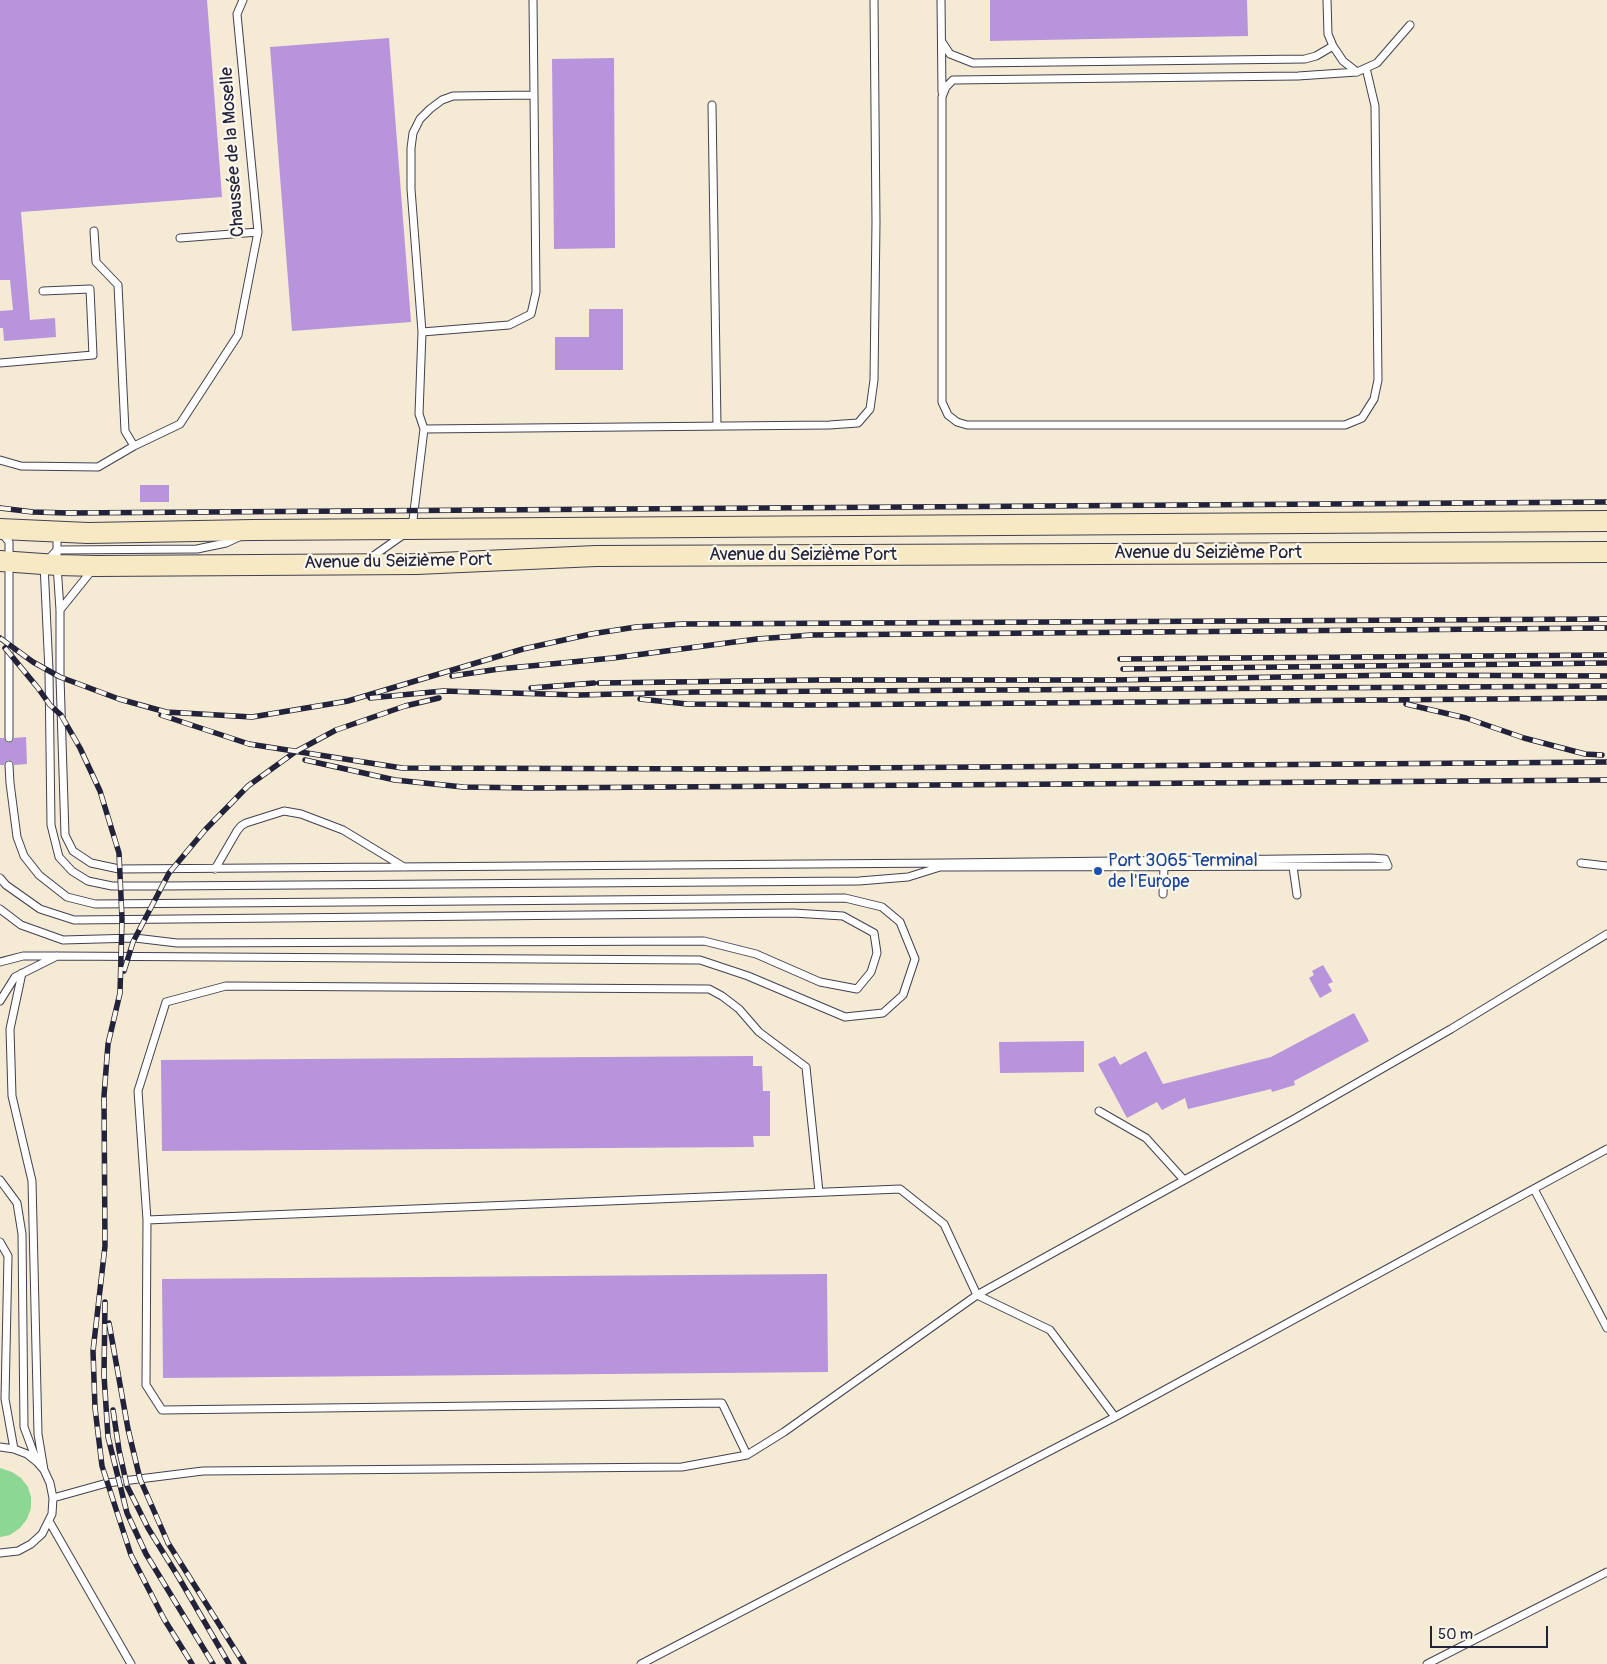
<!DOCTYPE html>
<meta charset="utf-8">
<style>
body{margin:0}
#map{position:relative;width:1607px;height:1664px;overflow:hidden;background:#f5ead4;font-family:Pangolin,sans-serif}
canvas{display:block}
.scale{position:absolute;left:1430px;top:1626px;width:118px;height:22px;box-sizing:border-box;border:2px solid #22223b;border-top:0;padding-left:6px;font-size:15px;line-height:18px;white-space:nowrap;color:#22223b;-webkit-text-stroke:4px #fbf7ec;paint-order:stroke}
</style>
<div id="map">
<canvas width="1607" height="1664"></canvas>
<div class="scale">50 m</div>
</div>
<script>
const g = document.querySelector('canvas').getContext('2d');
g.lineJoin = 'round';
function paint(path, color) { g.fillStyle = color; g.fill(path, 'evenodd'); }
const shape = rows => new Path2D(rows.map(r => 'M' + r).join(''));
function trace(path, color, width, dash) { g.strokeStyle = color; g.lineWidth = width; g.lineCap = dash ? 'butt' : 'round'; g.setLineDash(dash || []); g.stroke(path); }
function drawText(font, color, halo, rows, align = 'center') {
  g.font = font + ' Pangolin,sans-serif'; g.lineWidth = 4.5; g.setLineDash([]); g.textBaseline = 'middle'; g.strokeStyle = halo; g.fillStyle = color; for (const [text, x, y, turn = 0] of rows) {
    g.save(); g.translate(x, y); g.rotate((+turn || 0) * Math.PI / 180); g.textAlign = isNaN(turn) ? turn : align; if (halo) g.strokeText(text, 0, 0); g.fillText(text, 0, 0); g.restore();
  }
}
const green = shape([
 [0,1468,12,1472,21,1478,28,1487,31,1497,31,1508,27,1519,20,1528,10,1535,0,1537]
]);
const building = shape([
 [0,0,207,0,222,197,21,212,30,320,55,318,56,337,4,341,3,328,0,328,0,311,13,310,10,280,0,280],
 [990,0,1247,0,1248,36,990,41],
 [389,38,411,322,292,331,270,47],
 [614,58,615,248,554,249,552,59],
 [589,309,623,309,623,370,555,370,555,337,589,337],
 [140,485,169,485,169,502,140,502],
 [26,737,27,764,14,765,12,761,8,760,5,762,4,765,0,765,0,738,4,738,6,742,9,743,13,741,14,738],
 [1323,965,1333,982,1328,984,1332,991,1320,998,1309,978,1314,975,1312,971],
 [1354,1013,1369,1041,1294,1081,1295,1085,1272,1092,1271,1089,1188,1109,1185,1098,1162,1110,1157,1102,1127,1118,1098,1064,1115,1056,1120,1065,1146,1051,1163,1084,1271,1057],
 [1084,1041,1084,1072,1000,1073,999,1042],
 [753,1056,753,1066,762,1066,763,1091,770,1091,770,1136,753,1136,754,1147,162,1151,161,1060],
 [827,1274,828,1372,163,1378,162,1279]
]);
const lane = shape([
 [533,0,534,95],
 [941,0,942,92],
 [1327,0,1328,34,1333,46,1343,61,1357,72],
 [942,42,950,54,973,63,1305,59,1316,56,1333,46],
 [1366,68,1375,106,1378,380,1374,399,1362,418,1345,425,967,425,957,422,948,415,942,402,942,97,946,87,953,80,1298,76,1357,72,1377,63,1410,25],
 [712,105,717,426],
 [94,231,96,262,118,285,125,431,134,446],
 [180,238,258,232],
 [422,332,411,189,411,148,413,133,420,119,430,109,442,100,453,96,534,95,536,292,531,314,509,325,422,332,419,414,424,429],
 [0,363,93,355,90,289,43,291],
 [0,460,21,466,98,467,134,446,180,424,238,335,258,232,237,14,243,0],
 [412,528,424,429,829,425,858,423,870,409,874,380,876,222,874,0],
 [2,533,9,542,9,738],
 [57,534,57,565,60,610,60,677,65,835,73,851,91,863,119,869,947,863,1371,858,1385,859,1388,866,940,867,908,877,859,881,162,886,112,886,88,881,72,871,59,857,51,825,49,671,44,564,57,550,197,549,226,543,239,537],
 [369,559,403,535],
 [60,610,93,569],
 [1581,863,1607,866],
 [1293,867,1297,895],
 [215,869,237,831,241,826,246,823,284,811,301,814,343,830,404,867],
 [0,878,6,885,40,909,74,920,793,913,843,916,874,933,877,953,871,972,857,989,820,982,756,954,704,941,177,943,135,938,63,940,21,925,0,909],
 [1163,894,1164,867],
 [0,962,23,956,56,956],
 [22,973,10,1029,12,1096,32,1181,38,1434,44,1470],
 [0,1001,15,977,57,956,700,960,748,976,845,1017,883,1013,903,995,915,959,900,922,882,907,845,898,95,904,67,897,39,875,24,856,17,837,10,783,9,765],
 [1099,1111,1146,1138,1184,1180],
 [0,1180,17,1203,22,1234,24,1427,37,1462],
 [1534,1189,1607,1328],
 [147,1220,138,1091,166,1002,226,986,709,989,722,996,739,1009,759,1032,806,1067,819,1192],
 [0,1242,8,1256,5,1399,14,1449],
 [0,1447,14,1449,27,1454,37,1462,44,1470,50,1483,53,1498,52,1514,42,1534,31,1544,18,1551,0,1553],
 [747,1455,722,1403,162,1410,146,1385,147,1220,900,1189,944,1224,977,1295,1050,1330,1115,1417],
 [53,1498,107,1483,203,1471,682,1467,747,1455,784,1432,977,1295,1296,1118,1451,1029,1607,934],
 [49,1521,131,1664],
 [641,1664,1115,1417,1607,1149],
 [1427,1664,1607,1572]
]);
const secondary = shape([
 [0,529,88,533,253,530,1607,521],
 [0,561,57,565,96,566,417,564,596,556,1607,552]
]);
const rail = shape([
 [0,508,33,512,68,513,1607,502],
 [0,638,33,662,60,677,119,699,166,712,252,717,348,701,523,649,591,634,636,627,682,624,1607,619],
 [5,648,38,688,50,705,61,715,80,748,100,791,119,853,122,919,120,993,108,1044,104,1096,105,1246,93,1351,95,1408,102,1466,131,1555,164,1619,192,1664],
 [1120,659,1607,655],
 [1123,669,1607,663],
 [452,676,499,669,613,658,757,639,811,635,1607,628],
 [599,683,819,680,1113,680,1395,675,1607,676],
 [531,688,594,683],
 [370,698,443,691,579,695,696,692,1607,686],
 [640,699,687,704,808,705,1607,698],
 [1406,704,1466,718,1524,738,1585,754,1602,755],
 [161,715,249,744,402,768,732,769,1607,762],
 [305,760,395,780,463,787,533,788,1607,780],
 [124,971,133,942,169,873,205,830,248,786,295,752,336,730,405,706,439,698],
 [105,1302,104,1375,108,1437,127,1513,146,1554,213,1664],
 [109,1323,128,1429,140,1479,168,1543,244,1664],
 [113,1410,119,1450,127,1486,148,1528,179,1578,229,1664]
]);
const markers = [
 [1098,871,5,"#1a4fb4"]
];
const streetNames = [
 ["Chaussée de la Moselle",233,152,-94],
 ["Avenue du Seizième Port",1208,553],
 ["Avenue du Seizième Port",803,555],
 ["Avenue du Seizième Port",398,562,-1]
];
const transitNames = [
 ["Port 3065 Terminal",1108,861],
 ["de l'Europe",1108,882]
];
paint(green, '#8cd793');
paint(building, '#b794db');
trace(lane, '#424052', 9);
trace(secondary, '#424052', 22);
trace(lane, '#fff', 7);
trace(secondary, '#f6e9c3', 20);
trace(rail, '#22223b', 5.5);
trace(rail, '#fbf7ec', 4, [11]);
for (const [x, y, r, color] of markers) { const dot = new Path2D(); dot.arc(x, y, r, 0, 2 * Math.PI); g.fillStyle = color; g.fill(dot); trace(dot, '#fbf7ec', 2); }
drawText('18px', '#22223b', '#fbf7ec', streetNames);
drawText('18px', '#164399', '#fbf7ec', transitNames, 'left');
</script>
